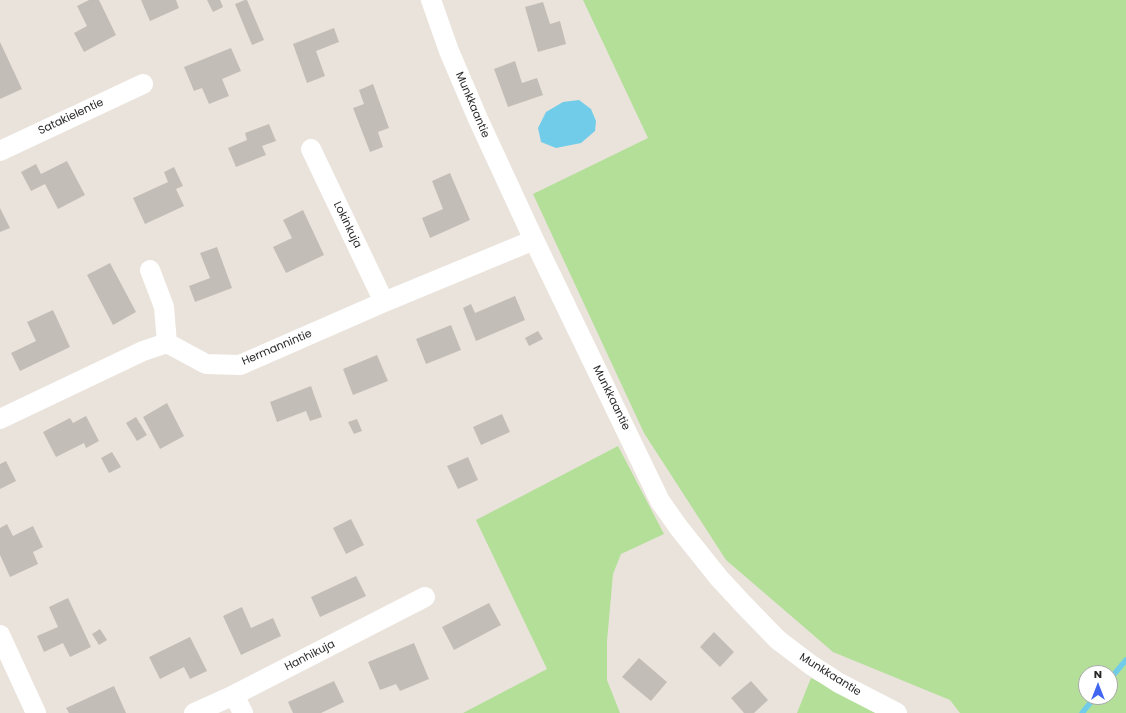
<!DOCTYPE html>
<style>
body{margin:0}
#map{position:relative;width:1126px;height:713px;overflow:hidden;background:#eae3db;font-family:Poppins,sans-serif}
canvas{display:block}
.north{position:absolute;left:1078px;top:665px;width:40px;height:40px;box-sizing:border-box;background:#fff;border:1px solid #a9a9a9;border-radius:50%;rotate:0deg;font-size:11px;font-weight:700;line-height:16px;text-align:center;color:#282828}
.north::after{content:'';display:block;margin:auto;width:14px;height:18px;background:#4066f2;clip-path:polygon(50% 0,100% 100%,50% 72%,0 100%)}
</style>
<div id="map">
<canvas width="1126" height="713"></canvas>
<div class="north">N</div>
</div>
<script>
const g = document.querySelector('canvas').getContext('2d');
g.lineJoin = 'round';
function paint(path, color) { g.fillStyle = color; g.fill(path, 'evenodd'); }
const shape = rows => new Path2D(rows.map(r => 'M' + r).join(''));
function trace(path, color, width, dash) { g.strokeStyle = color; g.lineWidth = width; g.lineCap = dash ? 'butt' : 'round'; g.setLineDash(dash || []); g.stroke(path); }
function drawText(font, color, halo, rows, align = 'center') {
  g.font = font + ' Poppins,sans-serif'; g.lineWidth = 4; g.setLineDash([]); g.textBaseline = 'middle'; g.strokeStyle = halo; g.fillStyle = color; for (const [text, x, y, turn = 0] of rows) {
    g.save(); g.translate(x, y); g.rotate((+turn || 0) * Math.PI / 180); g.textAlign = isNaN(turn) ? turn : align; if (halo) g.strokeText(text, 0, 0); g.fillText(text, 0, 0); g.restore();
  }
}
const green = shape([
 [583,0,1126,0,1126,713,960,713,950,700,833,652,726,560,644,433,533,194,648,138],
 [1086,673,1110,673,1110,697,1086,697],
 [618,446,664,534,621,554,613,574,607,641,607,680,620,713,463,713,547,669,476,520],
 [811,678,881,713,797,713]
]);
const water = shape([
 [579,100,591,109,596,121,595,131,581,143,556,148,541,142,538,128,546,112,563,102]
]);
const stream = shape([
 [1110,679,1126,660],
 [1082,713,1095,697]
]);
const building = shape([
 [89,0,99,0,116,35,84,52,74,33,87,26,77,6],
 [141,0,176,0,179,8,150,21],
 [207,0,220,0,223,7,213,12],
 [245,0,247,0,264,40,252,45,235,4],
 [543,2,550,24,560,21,566,44,538,52,525,7],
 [334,28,339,42,316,51,325,76,307,83,293,44],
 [0,42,22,89,0,99],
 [231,48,241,71,222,79,229,96,209,104,202,88,194,91,184,67],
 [515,61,522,83,537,78,543,95,508,107,494,69],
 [373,84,389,128,378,132,383,147,370,152,353,108,364,104,359,90],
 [269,124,276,141,262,146,266,155,236,167,228,148,247,140,245,133],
 [67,161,85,195,58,209,45,184,31,191,21,172,36,164,41,174],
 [174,167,183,186,176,189,184,206,145,224,133,198,168,182,164,172],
 [450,173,470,220,430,238,422,218,443,209,432,181],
 [0,208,10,228,0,232],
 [303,210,324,255,286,273,273,247,292,238,283,220],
 [217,247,232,288,195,302,189,286,210,278,200,253],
 [110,263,136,312,113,325,87,275],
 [515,296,525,320,476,341,463,308,471,304,475,313],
 [53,310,70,347,20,371,11,353,36,341,27,322],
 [451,325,461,350,426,364,416,339],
 [538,331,543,339,529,346,525,338],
 [377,355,388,381,353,395,343,369],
 [311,386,322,417,310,421,306,411,277,422,270,402],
 [167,403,184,436,160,449,143,417],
 [502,414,510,432,481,445,473,427],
 [86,416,99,441,86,448,84,443,56,457,43,432,70,418,73,423],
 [136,417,147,435,137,441,126,423],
 [357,419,362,431,354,434,348,422],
 [112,452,121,467,109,473,101,458],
 [468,457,478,480,458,489,447,466],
 [6,461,16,481,0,489,0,464],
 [351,519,364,545,346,554,333,528],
 [7,524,13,536,33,526,43,547,33,552,38,564,10,577,0,555,0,528],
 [356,576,366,596,320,617,311,597],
 [68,598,91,647,70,657,63,643,44,652,37,636,58,627,49,607],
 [489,603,501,625,454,650,442,627],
 [242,607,251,628,273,618,281,636,241,655,223,616],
 [100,629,107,640,99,645,92,634],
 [714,632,734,652,720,667,700,647],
 [190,637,207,671,190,679,184,667,160,679,149,657],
 [414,643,429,679,400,691,396,684,380,690,368,662],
 [639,658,667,682,651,701,622,677],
 [334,681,344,702,321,713,293,713,288,702],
 [751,681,768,700,754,713,744,713,731,698],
 [114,686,126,713,69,713,66,708]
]);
const minor = shape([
 [431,0,449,51,478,119,534,240,660,501,679,528,719,578,744,605,778,640,811,665,839,683,897,713],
 [311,149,384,302],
 [0,151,143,84],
 [150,270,164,307,167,343],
 [0,419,143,351,167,343,206,364,240,365,384,302,534,240],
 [0,635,36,713],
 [234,695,243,713],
 [194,713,234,695,425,597]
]);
const streetNames = [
 ["Munkkaantie",472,105,67],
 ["Satakielentie",71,117,-25],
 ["Lokinkuja",347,225,64],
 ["Hermannintie",277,348,-23],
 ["Munkkaantie",611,398,64],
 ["Hanhikuja",310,656,-27],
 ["Munkkaantie",830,675,32]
];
paint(green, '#b3df99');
paint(water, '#71cce9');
trace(stream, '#71cce9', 5.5);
paint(building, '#c2bdb6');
trace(minor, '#fff', 20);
drawText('11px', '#282828', '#fff', streetNames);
</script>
